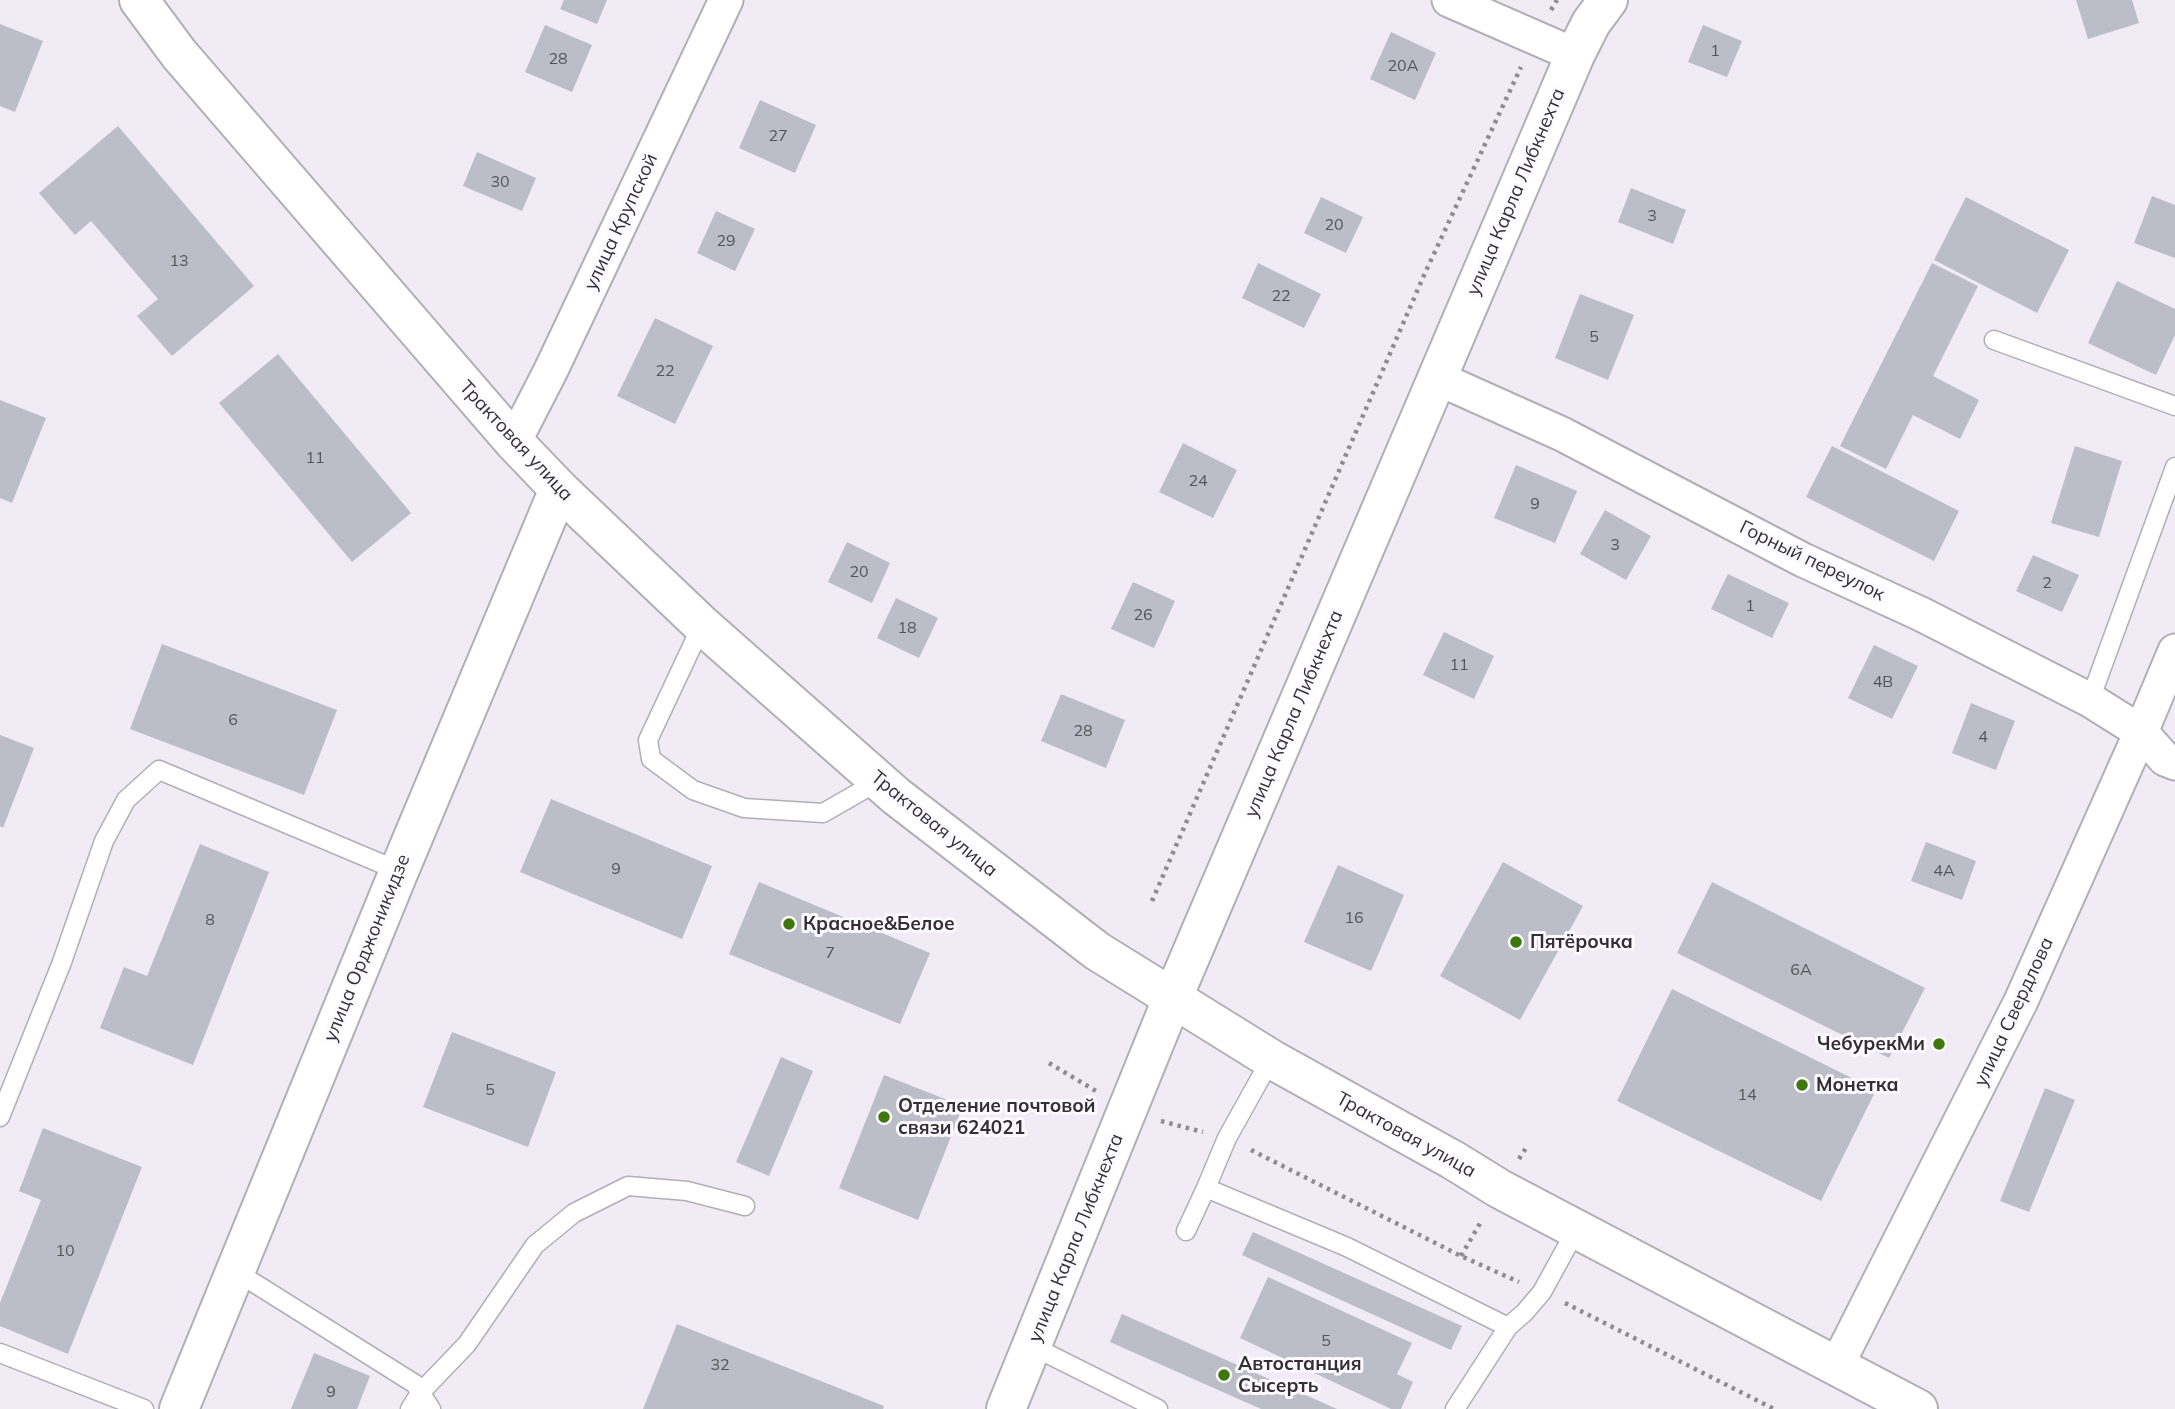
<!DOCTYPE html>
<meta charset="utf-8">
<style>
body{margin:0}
canvas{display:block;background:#f0ebf4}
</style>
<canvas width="2175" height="1409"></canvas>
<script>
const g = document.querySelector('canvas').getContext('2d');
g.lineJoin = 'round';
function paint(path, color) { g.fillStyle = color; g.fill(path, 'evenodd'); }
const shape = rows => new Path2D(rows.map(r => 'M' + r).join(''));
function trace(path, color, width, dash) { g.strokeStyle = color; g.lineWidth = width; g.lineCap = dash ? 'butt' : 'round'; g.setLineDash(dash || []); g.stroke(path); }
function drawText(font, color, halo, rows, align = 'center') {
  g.font = font + ' Mulish,sans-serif'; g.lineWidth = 6; g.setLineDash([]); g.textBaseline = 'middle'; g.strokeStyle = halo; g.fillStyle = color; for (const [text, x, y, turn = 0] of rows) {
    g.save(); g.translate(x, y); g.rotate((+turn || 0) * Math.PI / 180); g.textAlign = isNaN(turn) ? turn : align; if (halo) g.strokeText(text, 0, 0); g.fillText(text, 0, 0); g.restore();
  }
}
const building = shape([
 [564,0,607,0,597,24,560,9],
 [2076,0,2132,0,2139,23,2088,39],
 [0,24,43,41,15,112,0,106],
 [545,25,592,45,572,92,525,72],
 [1703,25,1742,41,1727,77,1688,62],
 [1391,32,1436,53,1415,100,1370,79],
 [760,100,816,125,795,173,739,148],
 [118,126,254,286,172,356,137,316,158,299,91,221,75,235,39,193],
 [477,152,536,178,522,211,463,186],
 [1631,188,1686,210,1673,244,1618,222],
 [2152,196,2175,205,2175,258,2134,243],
 [1321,197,1363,217,1346,253,1304,233],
 [1966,197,2069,250,2037,313,1934,260],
 [716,211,755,229,735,271,697,253],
 [1258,263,1321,294,1304,328,1242,298],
 [1932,263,1978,286,1933,376,1979,400,1960,439,1913,415,1886,469,1840,446],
 [2117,281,2175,309,2175,335,2156,375,2088,343],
 [1580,294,1634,315,1608,380,1555,358],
 [655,318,713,346,675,424,617,396],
 [278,354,411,513,352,562,219,403],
 [0,400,46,418,12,503,0,498],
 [1183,443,1237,470,1213,518,1159,492],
 [1832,446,1959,511,1934,561,1806,497],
 [2075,446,2122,461,2099,537,2051,523],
 [1516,465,1577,491,1555,543,1494,518],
 [1605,510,1651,536,1626,580,1580,554],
 [847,542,890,563,872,603,828,582],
 [2033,555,2079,575,2062,612,2016,591],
 [1728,574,1789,603,1772,638,1711,609],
 [1133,582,1175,601,1154,648,1111,629],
 [896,598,938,618,919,658,877,638],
 [1444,632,1494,656,1474,699,1423,675],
 [162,644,337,710,304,795,130,729],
 [1874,645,1918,666,1892,719,1848,698],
 [1061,694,1125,720,1106,768,1041,741],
 [1971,703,2015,721,1996,770,1952,753],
 [0,735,34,748,3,828,0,826],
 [551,799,712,866,682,939,520,872],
 [1926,842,1976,861,1962,900,1911,881],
 [200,844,269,872,193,1065,100,1028,124,967,147,976],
 [1503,862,1583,906,1520,1020,1440,976],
 [1338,865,1404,895,1371,971,1304,942],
 [759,882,930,953,900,1024,729,954],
 [1712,882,1925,988,1889,1058,1677,953],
 [1672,989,1876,1090,1821,1201,1617,1101],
 [452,1032,556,1072,528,1147,423,1107],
 [781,1057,813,1071,769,1176,736,1162],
 [884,1075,963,1106,918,1220,839,1188],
 [2045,1088,2075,1100,2029,1212,2000,1201],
 [43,1128,142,1167,68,1354,0,1326,0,1303,41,1200,19,1191],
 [1253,1232,1462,1326,1451,1350,1242,1255],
 [1268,1277,1412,1343,1397,1374,1413,1382,1401,1409,1391,1409,1240,1338],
 [1122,1314,1337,1409,1261,1409,1110,1342],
 [677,1324,884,1406,883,1409,643,1409],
 [314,1353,370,1376,357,1409,291,1409]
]);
const path = shape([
 [1551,10,1557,0],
 [1152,901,1425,273,1521,67],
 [1049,1063,1096,1091],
 [1161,1121,1203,1132],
 [1251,1150,1461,1256,1519,1282],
 [1519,1159,1526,1148],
 [1461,1256,1482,1220],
 [1565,1303,1774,1409]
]);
const service = shape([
 [1994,340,2175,406],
 [702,625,648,740,651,759,693,790,744,808,823,813,879,781],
 [2090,700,2175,467],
 [0,1117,62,962,104,841,126,800,159,770,399,871],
 [1206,1188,1227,1138,1271,1059],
 [1186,1231,1206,1188,1347,1247,1508,1327,1455,1409],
 [235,1271,415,1384,431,1409],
 [1508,1327,1525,1312,1542,1292,1576,1230],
 [1032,1346,1158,1409],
 [0,1353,144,1409],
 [410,1409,420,1393,467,1344,535,1245,574,1213,628,1186,687,1191,745,1206]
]);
const minor = shape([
 [1449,0,1575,55],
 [1437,378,1562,434,1803,560,1921,614,2090,700,2141,732,2165,759,2175,763],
 [514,442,551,370,726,0],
 [1837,1365,2021,1001,2141,732,2175,651]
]);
const tertiary = shape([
 [179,1409,399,871,559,489],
 [1006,1409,1173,997,1575,55,1591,23,1608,0]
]);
const primary = shape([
 [139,0,179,54,514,442,559,489,702,625,896,796,1097,951,1271,1059,1453,1160,1500,1189,1918,1409]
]);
const markers = [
 [789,924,7,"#3e770c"],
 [1516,942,7,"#3e770c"],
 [1939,1044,7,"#3e770c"],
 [1802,1085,7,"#3e770c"],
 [884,1117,7,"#3e770c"],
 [1224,1375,7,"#3e770c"]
];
const numberNames = [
 ["1",1715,51],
 ["28",558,59],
 ["20А",1403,66],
 ["27",778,136],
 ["30",500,182],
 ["3",1652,216],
 ["20",1334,225],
 ["29",726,241],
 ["13",179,261],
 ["22",1281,296],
 ["5",1594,337],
 ["22",665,371],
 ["11",315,458],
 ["24",1198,481],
 ["9",1535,504],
 ["3",1615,545],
 ["20",859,572],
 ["2",2047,583],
 ["1",1750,606],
 ["26",1143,615],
 ["18",907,628],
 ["11",1459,665],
 ["4В",1883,682],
 ["6",233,720],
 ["28",1083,731],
 ["4",1983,737],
 ["9",616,869],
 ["4А",1944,871],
 ["16",1354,918],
 ["8",210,920],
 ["7",830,953],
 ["6А",1801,970],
 ["5",490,1090],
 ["14",1747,1095],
 ["10",65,1251],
 ["5",1326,1341],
 ["32",720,1365],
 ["9",331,1392]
];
const streetNames = [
 ["улица Карла Либкнехта",1516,192,-67],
 ["улица Крупской",621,222,-65],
 ["Трактовая улица",516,441,47],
 ["Горный переулок",1812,561,26],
 ["улица Карла Либкнехта",1294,714,-67],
 ["Трактовая улица",934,824,39],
 ["улица Орджоникидзе",367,948,-68],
 ["улица Свердлова",2014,1012,-65],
 ["Трактовая улица",1406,1135,29],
 ["улица Карла Либкнехта",1076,1238,-68]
];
const poiNames = [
 ["Красное&Белое",803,924],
 ["Пятёрочка",1530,942],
 ["ЧебурекМи",1925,1044,"right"],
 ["Монетка",1816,1085],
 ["Отделение почтовой",898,1106],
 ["связи 624021",898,1128],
 ["Автостанция",1238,1364],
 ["Сысерть",1238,1386]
];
paint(building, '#bcbec7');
trace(service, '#b2aeb6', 21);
trace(minor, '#b2aeb6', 37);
trace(tertiary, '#b2aeb6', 42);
trace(primary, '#b2aeb6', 42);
trace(path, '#8f8b92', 4.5, [3.5, 5]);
trace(service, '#fff', 18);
trace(minor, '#fff', 33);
trace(tertiary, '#fff', 38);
trace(primary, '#fff', 38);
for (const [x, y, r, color] of markers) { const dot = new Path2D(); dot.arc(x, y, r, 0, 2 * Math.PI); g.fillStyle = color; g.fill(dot); trace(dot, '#fcfaff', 2.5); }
drawText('16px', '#545459', null, numberNames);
drawText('19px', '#323034', '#fcfaff', streetNames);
drawText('bold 19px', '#323034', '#fcfaff', poiNames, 'left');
</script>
